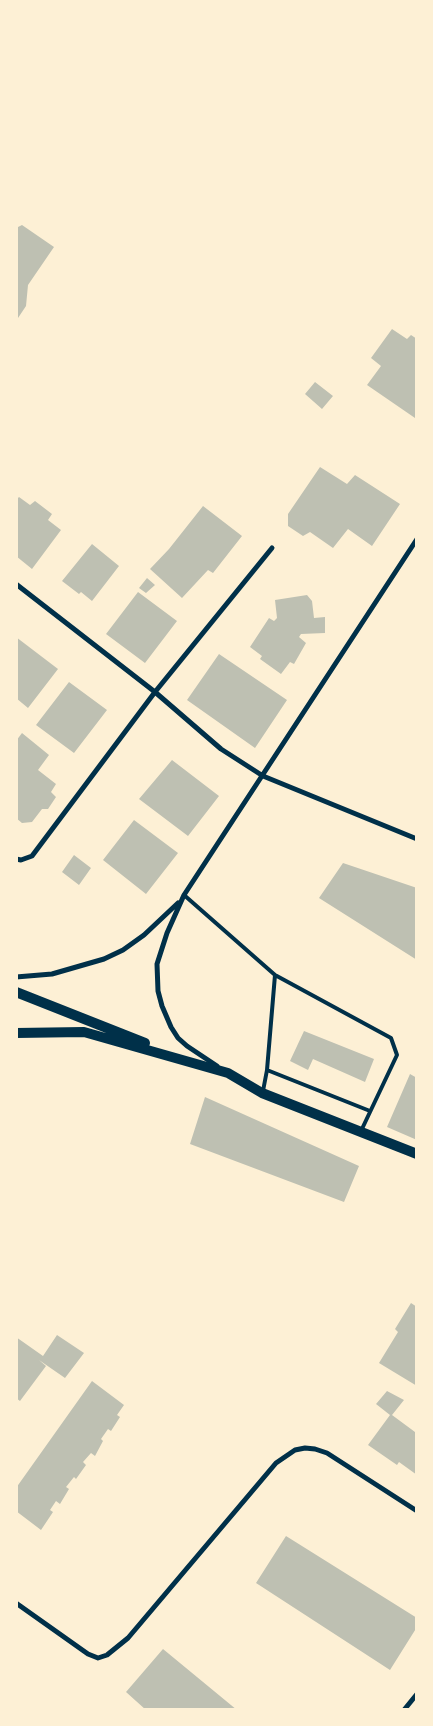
<!DOCTYPE html>
<style>
body{margin:0}
#map{position:relative;width:433px;height:1726px;overflow:hidden;background:#fdf0d5;font-family:"Titillium Web",sans-serif}
canvas{display:block}
.frame{position:absolute;inset:0;border:18px solid #fdf0d5;pointer-events:none}
</style>
<div id="map">
<canvas width="433" height="1726"></canvas>
<div class="frame"></div>
</div>
<script>
const g = document.querySelector('canvas').getContext('2d');
g.lineJoin = 'round';
function paint(path, color) { g.fillStyle = color; g.fill(path, 'evenodd'); }
const shape = rows => new Path2D(rows.map(r => 'M' + r).join(''));
function trace(path, color, width, dash) { g.strokeStyle = color; g.lineWidth = width; g.lineCap = dash ? 'butt' : 'round'; g.setLineDash(dash || []); g.stroke(path); }
const building = shape([
 [22,225,54,247,28,285,26,306,16,321,16,228],
 [392,329,407,339,411,335,417,339,417,416,415,418,367,385,381,366,371,358],
 [315,382,333,396,322,409,305,394],
 [320,467,347,484,355,475,400,504,372,546,348,529,333,548,310,532,303,536,288,526,288,514],
 [19,497,30,505,35,501,52,514,48,520,61,530,32,569,16,556,16,500],
 [203,506,242,536,213,573,208,570,182,598,150,569,169,549],
 [92,544,119,566,92,601,81,592,79,594,62,581],
 [147,578,155,585,146,593,139,588],
 [138,592,177,621,145,663,106,634],
 [307,595,312,601,314,618,325,617,325,633,301,634,299,637,306,643,294,664,290,662,281,674,260,659,262,656,250,647,269,618,274,621,277,618,275,600],
 [16,637,58,669,28,708,16,698],
 [219,654,287,700,255,748,187,700],
 [69,682,107,710,74,753,36,725],
 [22,733,49,755,38,770,56,784,51,792,56,797,48,809,42,809,32,822,22,823,16,818,16,741],
 [172,760,219,796,188,836,139,799],
 [134,820,178,853,146,894,103,860],
 [74,855,91,868,79,885,62,872],
 [343,863,417,888,417,960,319,898],
 [304,1031,374,1059,365,1082,313,1059,308,1070,290,1061],
 [410,1074,417,1078,417,1140,387,1127],
 [205,1097,359,1166,344,1202,190,1144],
 [411,1303,417,1307,417,1386,379,1363,398,1332,395,1329],
 [57,1335,84,1353,65,1378,39,1360,46,1366,20,1401,16,1398,16,1337,43,1356],
 [92,1381,124,1405,117,1415,120,1417,111,1431,108,1429,101,1439,103,1441,95,1456,91,1453,83,1462,86,1465,76,1479,74,1477,66,1487,69,1489,60,1504,56,1501,50,1510,53,1512,41,1530,16,1511,16,1488],
 [387,1391,404,1400,392,1415,415,1432,417,1430,417,1475,399,1462,397,1465,368,1445,390,1415,376,1404],
 [286,1536,417,1618,417,1627,390,1670,256,1583],
 [163,1649,237,1710,146,1710,126,1692]
]);
const service = shape([
 [184,895,275,975,391,1038,397,1055,361,1131],
 [267,1070,275,975],
 [263,1091,267,1070,370,1111]
]);
const minor = shape([
 [16,584,155,692,221,749,263,776,417,839],
 [16,859,21,860,32,856,155,692,272,548],
 [16,977,52,974,104,959,123,950,144,935,178,903],
 [217,1066,187,1046,178,1038,171,1027,162,1006,158,991,157,964,167,933,184,895,417,539],
 [16,1603,88,1654,98,1658,107,1655,128,1638,276,1463,295,1450,305,1448,315,1449,327,1453,417,1511],
 [404,1710,417,1694]
]);
const secondary = shape([
 [16,992,145,1043],
 [16,1033,84,1032,228,1073,262,1093,417,1154]
]);
paint(building, '#bec0b2');
trace(service, '#003049', 4);
trace(minor, '#003049', 5);
trace(secondary, '#003049', 10);
</script>
